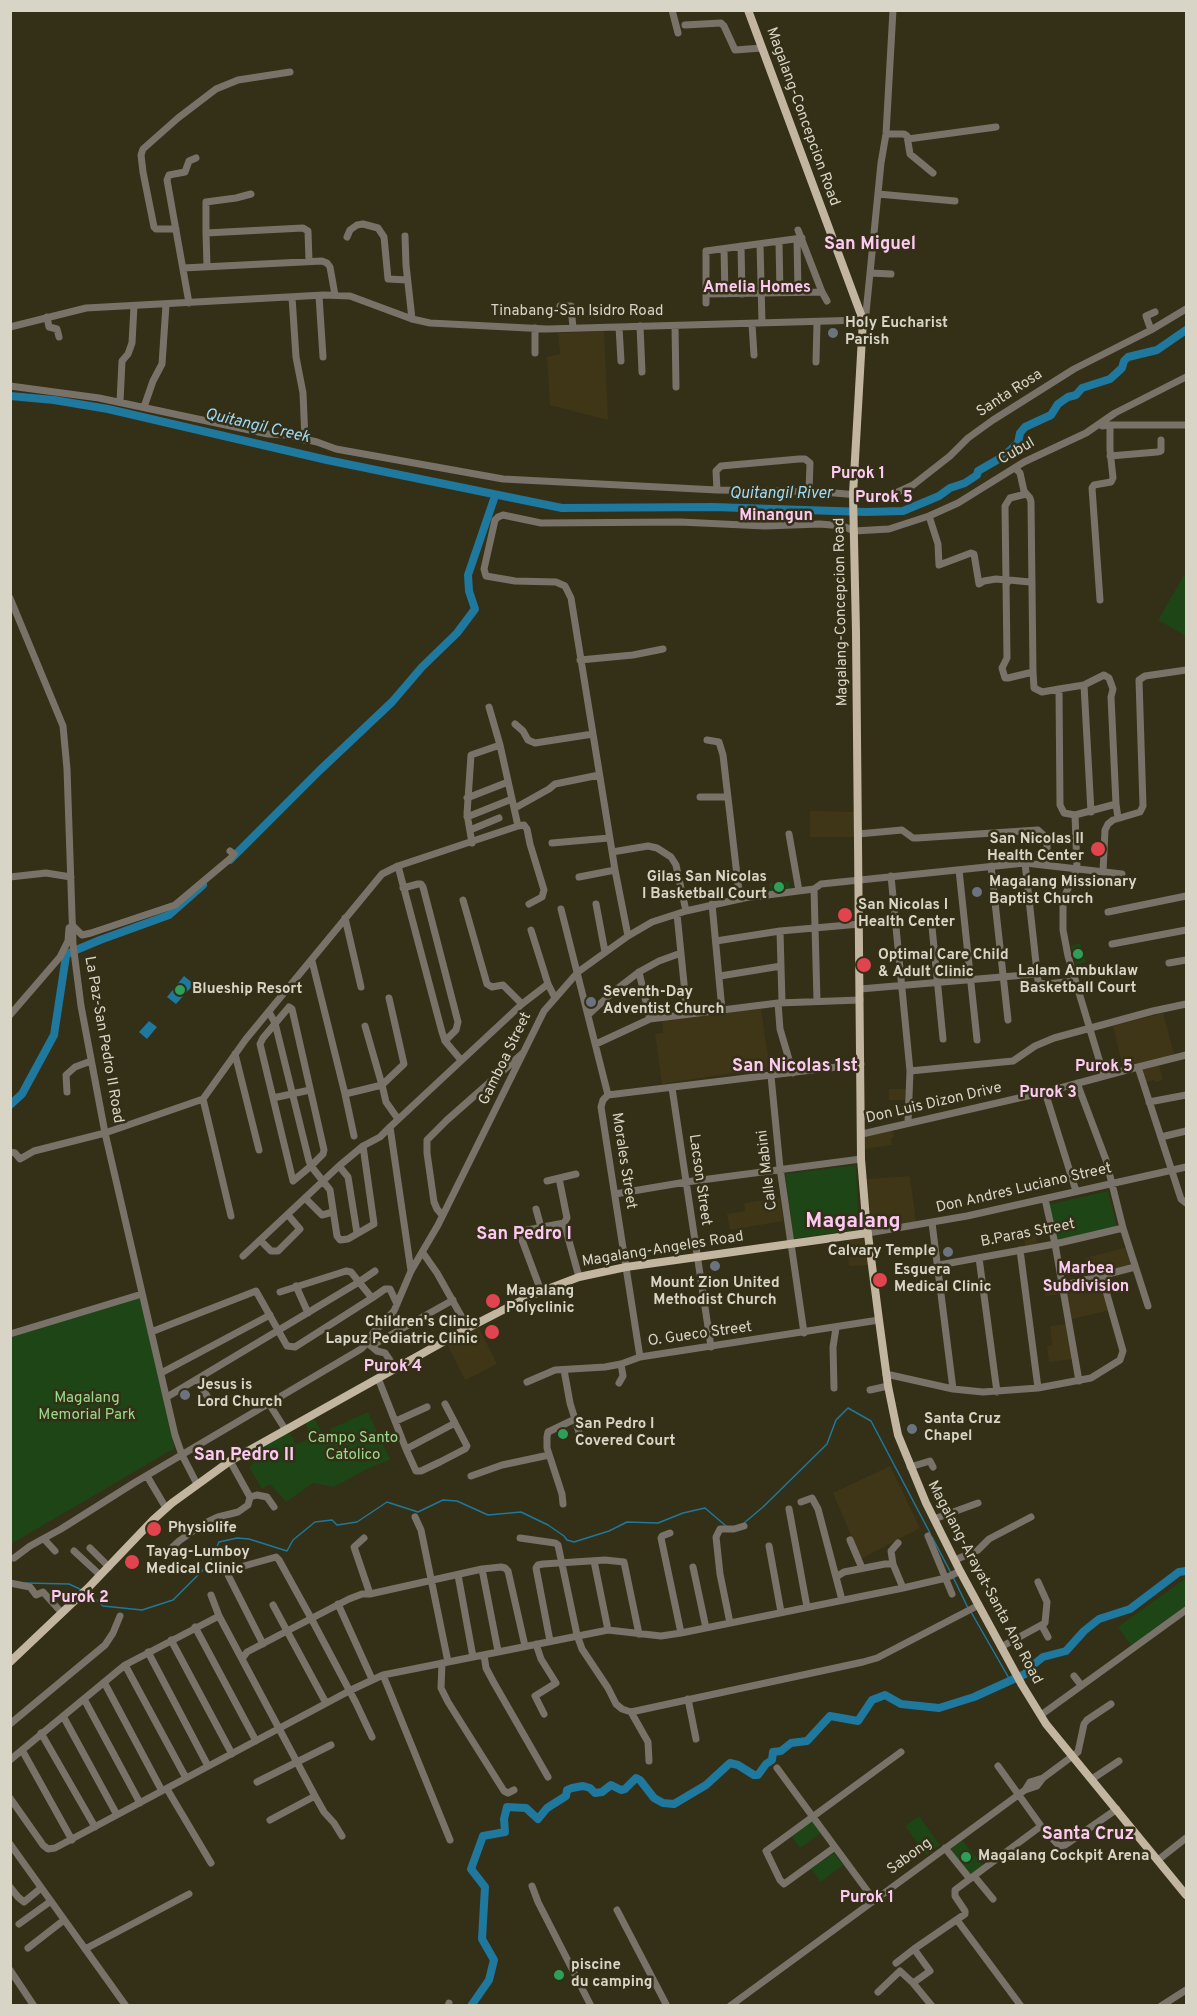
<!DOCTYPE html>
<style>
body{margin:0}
#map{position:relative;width:1197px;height:2016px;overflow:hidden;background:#342f17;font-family:Overpass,sans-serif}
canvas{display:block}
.frame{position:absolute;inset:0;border:12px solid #d8d5c7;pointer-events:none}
</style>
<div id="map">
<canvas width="1197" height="2016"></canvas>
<div class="frame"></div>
</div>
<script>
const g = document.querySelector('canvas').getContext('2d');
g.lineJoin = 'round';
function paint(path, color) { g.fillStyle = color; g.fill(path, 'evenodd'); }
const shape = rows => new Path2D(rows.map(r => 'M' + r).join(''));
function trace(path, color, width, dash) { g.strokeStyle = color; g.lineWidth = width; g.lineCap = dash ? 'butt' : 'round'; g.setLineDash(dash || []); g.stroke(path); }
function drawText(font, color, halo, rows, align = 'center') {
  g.font = font + ' Overpass,sans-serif'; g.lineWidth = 5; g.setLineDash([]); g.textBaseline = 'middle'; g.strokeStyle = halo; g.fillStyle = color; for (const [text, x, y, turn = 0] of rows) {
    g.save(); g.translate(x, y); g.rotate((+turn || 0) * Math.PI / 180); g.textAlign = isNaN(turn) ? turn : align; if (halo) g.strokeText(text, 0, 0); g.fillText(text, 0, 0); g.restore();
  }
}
const built = shape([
 [604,331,608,420,550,405,547,357,560,354,558,333],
 [810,811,854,812,854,837,810,837],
 [761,1009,768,1057,771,1057,772,1067,662,1084,655,1034,663,1033,662,1019],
 [1163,1013,1174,1054,1123,1067,1113,1026],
 [1159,1065,1163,1080,1156,1082,1154,1080,1145,1082,1141,1070],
 [889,1089,906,1089,906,1100,889,1100],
 [893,1130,894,1137,891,1138,892,1145,865,1149,864,1136],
 [910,1176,916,1223,872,1229,867,1179],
 [780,1198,783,1221,730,1230,727,1214,745,1211,744,1203],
 [1035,1231,1037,1243,1025,1246,1023,1233],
 [860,1238,865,1239,868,1265,849,1266,847,1240],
 [1128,1247,1133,1265,1091,1278,1085,1258],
 [1102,1278,1110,1310,1072,1319,1065,1287],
 [1060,1279,1063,1294,1045,1296,1043,1281],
 [1067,1324,1073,1359,1049,1362,1047,1346,1052,1345,1050,1326],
 [478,1326,497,1364,465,1380,446,1342],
 [890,1466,920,1528,861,1559,833,1493]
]);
const green = shape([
 [1186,572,1186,636,1158,620],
 [789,882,789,891,770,892,769,883],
 [1080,943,1086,962,1076,965,1071,946],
 [856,1165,859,1229,794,1239,785,1174],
 [1108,1191,1117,1227,1056,1241,1047,1205],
 [140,1297,175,1448,11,1544,11,1337],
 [368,1412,390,1460,369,1468,334,1487,313,1483,286,1502,270,1484,262,1489,249,1467,253,1464,252,1462,260,1457,256,1450,289,1431,296,1445,312,1437,305,1423,314,1418,324,1436,331,1433,330,1429],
 [1186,1578,1186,1609,1133,1648,1118,1627],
 [919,1816,940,1845,926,1855,905,1826],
 [811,1818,821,1833,800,1848,790,1834],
 [962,1840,983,1865,970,1875,950,1849],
 [834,1853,843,1865,821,1882,811,1869]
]);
const water = shape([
 [184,976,194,984,176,1004,167,997],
 [149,1021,157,1027,147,1039,139,1032]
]);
const stream = shape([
 [744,1523,763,1507,827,1444,836,1420,848,1408,871,1421,930,1533],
 [932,1537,951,1573],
 [953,1577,968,1608],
 [25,1583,69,1584,82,1590],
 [87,1592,103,1606,142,1610,173,1600,209,1564,219,1542,237,1538,249,1539,287,1551,293,1540,315,1522,332,1520,337,1525,357,1522,387,1502,418,1512,443,1500,457,1501,488,1515,521,1512,548,1525,564,1536,567,1540,574,1542,609,1531,627,1522,658,1523,683,1513,705,1508,726,1526],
 [971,1612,1010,1680]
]);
const river = shape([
 [10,396,54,400,108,409,327,460,562,508,713,507,866,512,903,511,939,496,950,488,965,483,977,475,978,471,1004,456,1018,443,1020,433,1025,427,1051,415,1058,404,1068,397,1076,395,1082,388,1110,379,1122,368,1124,361,1128,357,1157,350,1186,330],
 [230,860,319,771,392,702,422,667,457,633,475,609,469,591,468,575,495,496],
 [10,1105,22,1094,54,1035,66,956,69,953,100,940,169,915,203,885],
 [471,2006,489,1980,494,1960,482,1939,485,1887,471,1869,483,1836,505,1832,504,1819,507,1807,526,1808,538,1819,547,1808,566,1796,567,1790,572,1788,583,1786,590,1788,595,1793,602,1792,611,1785,621,1790,625,1789,636,1778,640,1780,654,1798,663,1803,674,1804,706,1785,730,1763,738,1765,754,1775,758,1775,766,1764,772,1760,773,1752,781,1751,791,1743,807,1741,830,1716,858,1721,872,1700,885,1695,901,1704,939,1708,974,1697,1025,1674,1033,1665,1043,1657,1066,1651,1084,1631,1099,1619,1130,1609,1179,1572,1186,1571]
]);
const minor = shape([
 [672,10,678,33],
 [685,25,721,23,724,26,735,50,762,48],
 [886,134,904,134,907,136,910,154,933,173],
 [908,139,996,127],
 [878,194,955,201],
 [176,229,156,229,154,227,143,172,141,155,143,149,178,118,216,89,238,80,290,72],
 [798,230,822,292,827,301],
 [206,233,206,202,236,198,251,194],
 [405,236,406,265,412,319],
 [347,237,350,230,357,225,363,224,378,228,384,237,388,279,407,280],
 [797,239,798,292],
 [779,242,780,292],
 [760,244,762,323],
 [741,246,742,294],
 [724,249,725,294],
 [207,266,206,233,303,228,308,231,309,261],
 [183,268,322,261,327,263,330,267,335,295],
 [870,273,891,274],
 [706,294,822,292],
 [319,296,323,357],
 [292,297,296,357,303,393,305,440],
 [189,303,167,180,169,175,185,172,189,161,196,158],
 [706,303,706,251,802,238],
 [560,306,571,306,573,328],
 [47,317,49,327,57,329,59,337],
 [752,324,754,355],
 [640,326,642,372],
 [675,326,676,387],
 [10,327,86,308,324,295,350,296,412,319,430,323,547,329,863,320,866,313,881,163,886,134,893,10],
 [619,327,621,361],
 [1151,330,1146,316,1155,312],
 [535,353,535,328],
 [816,362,817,323],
 [10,386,99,398,268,434,287,435,317,442,336,449,503,479,717,490,823,492,881,497,889,496,913,485,950,456,968,438,993,420,1074,369,1151,330,1186,309],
 [120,402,122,361,128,354,132,343,134,306],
 [144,407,153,381,162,364,166,305],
 [1110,425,1186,425],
 [1110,456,1157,452,1161,451,1161,440],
 [1015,468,1020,473,1024,491,1030,498,1031,502,1033,672,1034,688,1042,692,1059,689],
 [717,490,716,471,721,466,799,459,805,459,810,463,809,491],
 [1026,494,1010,498,1005,506,1007,658,1002,668,1005,678,1008,678,1033,672],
 [929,516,938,544,939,565,971,553,974,554,979,584,984,581,996,579,1006,580],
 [1006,585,1009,580,1030,582,1032,585],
 [10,598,63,726,67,769,73,944,81,1006,105,1133,175,1435,182,1455,197,1484],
 [1100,600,1092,488,1094,485,1111,482,1113,478,1110,450,1110,425,1102,426,1101,423],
 [580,660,633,655,663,649],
 [1084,685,1091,812],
 [515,724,523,731,528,740,535,743,593,734],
 [707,740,719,742,723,755,738,884,741,899],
 [700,797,727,797],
 [467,798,508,782],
 [515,808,549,789,555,784,599,775],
 [1075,815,1116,804],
 [467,817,512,799],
 [518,826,524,825,527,829,530,844,544,890,542,897,529,904],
 [470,830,499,818],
 [789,834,799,891],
 [858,834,902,830,913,838,917,838,1038,830,1047,838,1047,865],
 [472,843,467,814,471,755,500,745],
 [552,843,609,838],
 [612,852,648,846,657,848,671,857,676,865,686,911],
 [1025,863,1038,981,1039,983,1046,984,1075,981],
 [398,866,442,1032,445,1041,461,1060],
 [991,866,1008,1020],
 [959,870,977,1040],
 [1103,872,1105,830,1108,824,1113,820,1140,812,1143,806,1139,680,1145,676,1186,670],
 [891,876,910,1071,908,1122],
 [10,877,46,873,71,877],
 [579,877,615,870],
 [403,888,418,884,421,884,423,887,458,1022,456,1030,445,1041],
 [814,889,817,1001],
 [463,900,487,984,492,987,503,985,522,1004],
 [596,904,605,952],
 [712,904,722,1010],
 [561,909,608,1095,603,1100,601,1107,640,1357],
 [1108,912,1186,896],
 [677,914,687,1013],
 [345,918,361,987],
 [932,927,943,1039],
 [531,930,548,984,555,998],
 [780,931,782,1002],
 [628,936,615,870,571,598,565,586,556,582,515,581,486,576,484,569,495,520,498,517,503,515,541,523,680,522,765,526,820,524,843,526,854,531,889,529,929,516,958,503,1024,462,1086,433,1115,413,1186,377],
 [716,941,780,931,860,924],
 [1112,944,1186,930],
 [312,961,345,1094,382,1085,386,1102,398,1119],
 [1169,963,1186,960],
 [639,972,650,1019],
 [720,976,781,966],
 [860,989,1037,974],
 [778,1003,780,1029,793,1073],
 [269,1012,275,1023,309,1161,311,1166,330,1190,337,1236,340,1240,348,1239,374,1224,363,1146],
 [10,1015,60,957,68,941,69,928,73,926,82,935,91,933,175,905,231,858,234,854,230,851],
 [588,1015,613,992,639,972,659,961,681,953],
 [365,1026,382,1085,404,1064,389,998],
 [596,1044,650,1019,778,1003,860,1000],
 [235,1054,259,1150],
 [1138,1067,1181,1199,1186,1203],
 [910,1071,1013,1061,1035,1046,1054,1038,1153,1011,1186,1004],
 [771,1076,780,1168,804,1333],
 [1104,1076,1068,956,1063,930,1063,900,1077,868,1075,815,1064,813,1060,805,1059,689,1084,685,1104,675,1109,678,1113,689,1111,697,1116,804,1118,818],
 [1077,1083,1106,1160,1123,1228,1148,1306],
 [672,1088,711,1347],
 [67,1092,66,1075,75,1067,91,1061],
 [1045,1092,1076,1191],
 [345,1094,354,1136],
 [608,1095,861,1064],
 [273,1098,260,1044,263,1038,289,1007,292,1009,324,1150,323,1154,311,1166,293,1181,273,1098,310,1090],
 [203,1099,231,1216],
 [1149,1102,1186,1095],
 [862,1134,1045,1092,1138,1067,1186,1055],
 [1161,1137,1186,1131],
 [10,1152,15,1153,20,1159,34,1151,105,1133,203,1099,246,1039,382,874,398,866,518,826,500,745,489,707],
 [339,1166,348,1177,357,1233],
 [559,1178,567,1218,564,1223],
 [547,1181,576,1174],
 [615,1194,686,1182,861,1159],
 [305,1198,322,1215,333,1212],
 [1045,1199,1055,1244,1079,1381],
 [536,1209,541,1227],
 [442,1215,437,1209,434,1202,427,1153,427,1140,447,1120,523,1053],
 [932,1223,953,1389],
 [868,1233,967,1216,1186,1167],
 [260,1240,271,1251,278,1251,300,1229,288,1215],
 [1020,1250,1038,1388],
 [423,1253,437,1273,468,1328],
 [243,1256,339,1166,363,1146,380,1137,390,1127],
 [979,1258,997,1392],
 [939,1265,1055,1244,1123,1228],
 [375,1271,359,1282,372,1298,385,1289,390,1289,397,1304],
 [411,1271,390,1127,522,1004,548,984],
 [296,1286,308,1313],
 [1062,1286,1135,1267],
 [541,1291,522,1240,520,1234,522,1231,564,1223,579,1277],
 [151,1332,256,1291,287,1346,295,1347,372,1298],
 [10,1334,142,1294],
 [369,1344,377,1351,385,1353,396,1369],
 [371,1346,453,1300],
 [564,1370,570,1403,581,1439],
 [161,1373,270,1315],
 [886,1374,953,1389,983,1392,1038,1388,1091,1378,1120,1360,1123,1351,1102,1277],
 [378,1378,406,1449,416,1471,421,1471,440,1462,465,1449,467,1446,455,1423,406,1449],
 [197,1379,210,1401],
 [527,1382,555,1370,605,1367,621,1364,640,1357,879,1320],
 [619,1383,623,1376,621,1364],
 [834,1388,833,1347,836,1328],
 [870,1390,888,1386],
 [167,1397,359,1282,351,1272,346,1271,280,1292],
 [268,1402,285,1429],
 [445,1404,455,1423],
 [396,1421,427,1407],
 [910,1467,930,1461,933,1467],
 [147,1476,166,1508],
 [471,1476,502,1465,549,1455],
 [250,1497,257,1495,267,1497,274,1507],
 [801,1502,812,1498,818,1509,842,1600],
 [563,1504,562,1494,547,1448,547,1437,548,1432,575,1419],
 [789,1509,807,1607],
 [415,1517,421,1530,448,1662],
 [934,1519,978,1503],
 [670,1533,662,1536,661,1538,681,1633],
 [928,1536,952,1594],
 [364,1538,354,1547,370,1594],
 [520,1538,555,1543,558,1545,577,1635,582,1649,608,1688,616,1704,622,1709,631,1712,863,1662,877,1658,979,1605],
 [44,1539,55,1551],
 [850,1540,862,1568],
 [769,1546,781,1612],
 [90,1548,109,1567],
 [74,1551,100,1575],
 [165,1554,179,1541,203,1524,218,1517,238,1512,248,1505,250,1497,230,1461],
 [14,1558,30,1546,61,1529,134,1483,361,1349,368,1342,373,1333,394,1311,411,1271,438,1225,544,1011,578,972,628,936,652,922,686,911,744,898,814,889,821,884,1025,863,1122,874],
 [955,1560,978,1550,989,1539,1031,1517],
 [594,1561,608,1630],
 [893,1564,891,1551,898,1543],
 [693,1567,706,1628],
 [482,1569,498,1651],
 [458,1575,473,1657],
 [836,1577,844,1572,885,1564,893,1564,903,1588],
 [10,1583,30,1587,36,1595,43,1592,62,1613],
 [211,1595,219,1616],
 [338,1604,372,1679],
 [730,1623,720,1574,716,1537,720,1529,734,1529,744,1526],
 [1042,1626,1048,1637],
 [195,1627,256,1741],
 [171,1640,232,1754],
 [550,1641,536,1568,538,1565,543,1564,605,1560,624,1562,639,1634],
 [263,1644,228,1575,233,1569,276,1557,279,1560,311,1618,356,1703,372,1737],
 [536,1644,541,1659,556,1683,535,1696,544,1714],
 [1001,1647,1045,1623,1047,1602,1038,1582],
 [148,1652,208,1766],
 [484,1655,486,1668,494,1683,548,1777],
 [242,1659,247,1652,287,1631,273,1605],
 [442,1663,441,1688,448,1702,504,1791,508,1793,514,1790],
 [125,1665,186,1778],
 [383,1675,450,1840],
 [1074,1676,1081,1685],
 [104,1682,162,1791],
 [84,1699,140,1803],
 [688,1699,696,1739],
 [326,1703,287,1631,349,1599,362,1594,370,1594,482,1569,501,1567,505,1568,508,1571,525,1646],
 [631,1712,648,1742,649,1761],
 [1041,1715,1186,1610],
 [63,1716,117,1815],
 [10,1724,105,1645,113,1633,120,1616],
 [41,1733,95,1827],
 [22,1750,72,1840],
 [10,1760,125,1665,219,1616,315,1796,324,1812,334,1823,342,1836],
 [998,1766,1041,1826,1059,1846,1065,1845,1117,1809],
 [777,1768,874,1900],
 [1092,1779,1119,1761],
 [257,1782,331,1745],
 [167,1789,211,1863],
 [1025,1790,1037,1786,1043,1778,1078,1752,1084,1724,1087,1720,1111,1704],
 [10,1798,43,1845,48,1849,55,1848,351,1690,383,1675,608,1630,661,1636,681,1633,903,1588,946,1578,960,1571],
 [270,1820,315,1796],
 [10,1844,126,2006],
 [835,1847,784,1884,780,1880,766,1851,901,1752],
 [945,1848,970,1879],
 [1158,1860,1186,1838],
 [974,1876,993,1899],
 [532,1886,538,1902,591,2006],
 [10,1887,18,1897,24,1902,41,1888],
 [617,1910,667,2006],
 [957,1920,1021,2006],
 [19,1924,51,1901],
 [28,1948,64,1920],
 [85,1949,189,1894],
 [896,1963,914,1949],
 [10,1970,34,2006],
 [878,1992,900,1971,913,1983],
 [448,2006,449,2003],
 [730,2006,1025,1790,1030,1782,1043,1778],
 [932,2006,913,1983,930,1971,914,1949,965,1914,965,1911,955,1896,955,1890,1041,1826],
 [1161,2006,1186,1990]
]);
const major = shape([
 [748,10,863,320,853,494,856,632,861,1159,866,1219,879,1320,888,1386,898,1435,926,1503,960,1571,1022,1685,1046,1724,1186,1895],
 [10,1662,87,1589,153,1520,172,1503,230,1461,468,1328,532,1295,579,1277,626,1267,868,1233]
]);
const markers = [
 [833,333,6,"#6b7280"],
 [1098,849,8,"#e0444e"],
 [779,887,6,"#2e9e5b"],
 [977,892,6,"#6b7280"],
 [845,915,8,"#e0444e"],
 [1078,954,6,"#2e9e5b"],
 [864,965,8,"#e0444e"],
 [180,990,6,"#2e9e5b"],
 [591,1002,6,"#6b7280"],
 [948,1252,6,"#6b7280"],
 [715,1266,6,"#6b7280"],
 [880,1280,8,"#e0444e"],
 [493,1301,8,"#e0444e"],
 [492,1332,8,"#e0444e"],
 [185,1395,6,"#6b7280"],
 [912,1429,6,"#6b7280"],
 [563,1434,6,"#2e9e5b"],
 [154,1529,8,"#e0444e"],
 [132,1562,8,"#e0444e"],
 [966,1857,6,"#2e9e5b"],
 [559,1975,6,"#2e9e5b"]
];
const streetNames = [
 ["Magalang-Concepcion Road",802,117,70],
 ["Tinabang-San Isidro Road",577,312],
 ["Santa Rosa",1010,394,-33],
 ["Cubul",1017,452,-30],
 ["Magalang-Concepcion Road",842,612,-91],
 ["La Paz-San Pedro II Road",103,1040,80],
 ["Gamboa Street",506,1059,-64],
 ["Don Luis Dizon Drive",934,1104,-13],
 ["Morales Street",623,1161,81],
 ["Calle Mabini",768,1170,-97],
 ["Lacson Street",699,1180,82],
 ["Don Andres Luciano Street",1024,1189,-13],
 ["B.Paras Street",1028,1234,-11],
 ["Magalang-Angeles Road",663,1250,-9],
 ["O. Gueco Street",700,1335,-8],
 ["Magalang-Arayat-Santa Ana Road",984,1583,62],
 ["Sabong",910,1857,-36]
];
const poiNames = [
 ["Holy Eucharist",845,324],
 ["Parish",845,341],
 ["San Nicolas II",1084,840,"right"],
 ["Health Center",1084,857,"right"],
 ["Gilas San Nicolas",767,878,"right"],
 ["I Basketball Court",767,895,"right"],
 ["Magalang Missionary",989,883],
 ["Baptist Church",989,900],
 ["San Nicolas I",858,906],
 ["Health Center",858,923],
 ["Optimal Care Child",878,956],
 ["& Adult Clinic",878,973],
 ["Lalam Ambuklaw",1078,972,"center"],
 ["Basketball Court",1078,989,"center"],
 ["Blueship Resort",192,990],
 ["Seventh-Day",603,993],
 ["Adventist Church",603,1010],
 ["Calvary Temple",936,1252,"right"],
 ["Esguera",894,1271],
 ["Medical Clinic",894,1288],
 ["Mount Zion United",715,1284,"center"],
 ["Methodist Church",715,1301,"center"],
 ["Magalang",506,1292],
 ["Polyclinic",506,1309],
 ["Children's Clinic",478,1323,"right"],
 ["Lapuz Pediatric Clinic",478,1340,"right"],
 ["Jesus is",197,1386],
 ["Lord Church",197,1403],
 ["Santa Cruz",924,1420],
 ["Chapel",924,1437],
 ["San Pedro I",575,1425],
 ["Covered Court",575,1442],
 ["Physiolife",168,1529],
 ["Tayag-Lumboy",146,1553],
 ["Medical Clinic",146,1570],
 ["Magalang Cockpit Arena",978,1857],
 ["piscine",571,1966],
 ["du camping",571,1983]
];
const parkNames = [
 ["Magalang",87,1399],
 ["Memorial Park",87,1416],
 ["Campo Santo",353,1439],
 ["Catolico",353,1456]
];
const neighbourhoodNames = [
 ["Amelia Homes",757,289],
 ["Purok 1",858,475],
 ["Purok 5",884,499],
 ["Minangun",776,517],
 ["Purok 5",1104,1068],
 ["Purok 3",1048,1094],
 ["Marbea",1086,1270],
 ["Subdivision",1086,1288],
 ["Purok 4",393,1368],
 ["Purok 2",80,1599],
 ["Purok 1",867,1899]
];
const waterNames = [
 ["Quitangil Creek",257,427,13],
 ["Quitangil River",781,495]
];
const quarterNames = [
 ["San Miguel",870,245],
 ["San Nicolas 1st",795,1067],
 ["San Pedro I",524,1235],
 ["San Pedro II",244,1456],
 ["Santa Cruz",1088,1835]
];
const districtNames = [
 ["Magalang",853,1223]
];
paint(built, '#3e3617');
paint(green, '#1d4516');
paint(water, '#1f789d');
trace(stream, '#1f789d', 1.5);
trace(river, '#1f789d', 8);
trace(minor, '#797268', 7);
trace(major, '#c3b6a1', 8);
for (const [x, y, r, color] of markers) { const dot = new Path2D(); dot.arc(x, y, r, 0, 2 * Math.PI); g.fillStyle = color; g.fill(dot); trace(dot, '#342f17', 2); }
drawText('15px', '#d8d5c7', '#342f17', streetNames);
drawText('bold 15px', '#d8d5c7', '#342f17', poiNames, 'left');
drawText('15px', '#98dd8d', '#342f17', parkNames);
drawText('bold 16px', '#fdc9f3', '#342f17', neighbourhoodNames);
drawText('italic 16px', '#9ddbfb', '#342f17', waterNames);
drawText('bold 18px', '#fdc9f3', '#342f17', quarterNames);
drawText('bold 21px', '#fdc9f3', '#342f17', districtNames);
</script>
